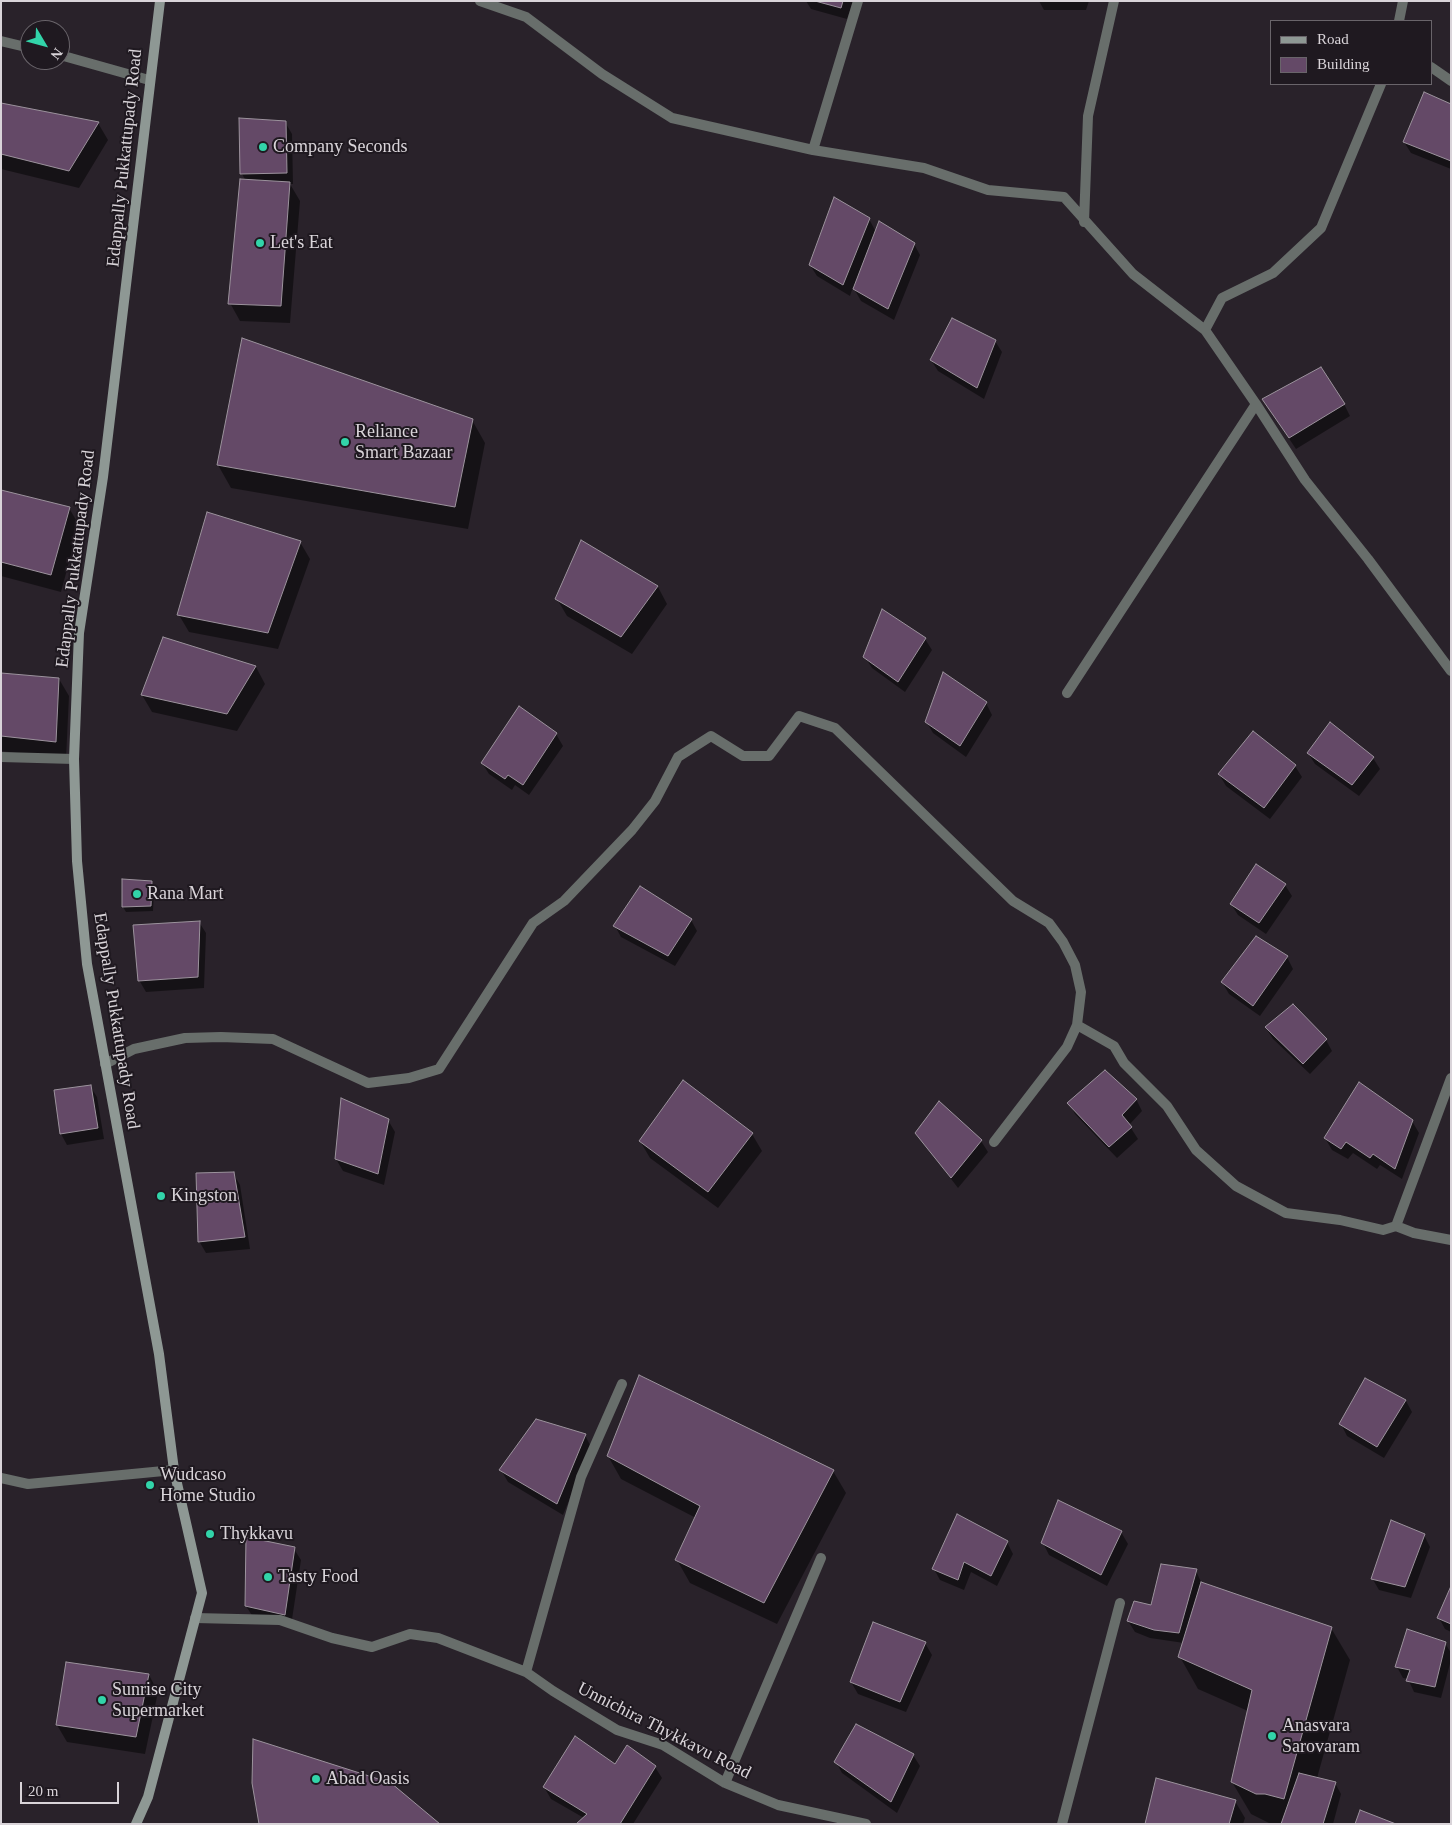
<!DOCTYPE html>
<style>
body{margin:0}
#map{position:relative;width:1452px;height:1825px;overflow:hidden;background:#29222a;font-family:Georgia,serif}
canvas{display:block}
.frame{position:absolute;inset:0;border:2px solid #d9d4d9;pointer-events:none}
.legend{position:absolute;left:1270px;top:20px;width:162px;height:65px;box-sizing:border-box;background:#1f1920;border:1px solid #69646a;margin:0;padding:6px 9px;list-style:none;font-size:15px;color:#d9d4d9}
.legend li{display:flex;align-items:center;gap:10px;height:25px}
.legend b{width:25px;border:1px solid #69646a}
.north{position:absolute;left:20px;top:20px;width:50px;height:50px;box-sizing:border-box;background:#1f1920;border:1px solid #69646a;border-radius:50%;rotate:127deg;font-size:14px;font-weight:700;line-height:20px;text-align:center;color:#d9d4d9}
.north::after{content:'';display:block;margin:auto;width:18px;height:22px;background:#32d4a9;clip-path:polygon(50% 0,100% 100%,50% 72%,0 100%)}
.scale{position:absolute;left:20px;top:1782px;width:99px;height:22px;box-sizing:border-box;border:2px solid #d9d4d9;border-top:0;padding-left:6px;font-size:15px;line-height:18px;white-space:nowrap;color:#d9d4d9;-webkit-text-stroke:4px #1f1920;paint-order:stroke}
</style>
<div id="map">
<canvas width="1452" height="1825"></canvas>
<div class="frame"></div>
<ul class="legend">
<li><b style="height:6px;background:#8e9894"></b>Road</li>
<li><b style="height:14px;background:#644967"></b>Building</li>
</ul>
<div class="north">N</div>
<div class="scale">20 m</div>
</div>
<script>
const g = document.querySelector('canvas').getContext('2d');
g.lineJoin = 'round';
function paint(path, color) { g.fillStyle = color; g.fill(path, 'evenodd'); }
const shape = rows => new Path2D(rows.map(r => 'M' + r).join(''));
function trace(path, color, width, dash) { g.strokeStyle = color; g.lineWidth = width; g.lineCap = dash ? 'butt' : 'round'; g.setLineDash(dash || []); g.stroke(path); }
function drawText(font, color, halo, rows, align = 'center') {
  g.font = font + ' Georgia,serif'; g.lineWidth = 4; g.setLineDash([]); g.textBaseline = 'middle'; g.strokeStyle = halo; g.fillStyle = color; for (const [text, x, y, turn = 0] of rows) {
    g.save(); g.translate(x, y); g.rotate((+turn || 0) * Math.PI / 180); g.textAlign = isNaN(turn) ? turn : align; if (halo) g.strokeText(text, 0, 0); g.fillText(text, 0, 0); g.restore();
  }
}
const shadow = shape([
 [806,1,853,1,847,19,811,9],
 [1039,1,1089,1,1086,10,1044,10],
 [1,105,98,123,108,140,79,188,1,169],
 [1451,105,1451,169,1411,153,1404,142],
 [285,122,292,134,293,184,290,184,300,201,290,323,240,321,230,303,246,181,242,174],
 [869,219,876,232,914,244,920,255,894,320,861,301,853,287,850,296,817,276,810,265],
 [243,339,472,420,485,443,468,529,231,488,218,465],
 [995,341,1002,352,984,399,938,371,931,360],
 [1344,404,1350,416,1296,449,1270,410],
 [1,492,69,508,79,525,61,592,1,576],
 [300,542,310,559,278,649,189,632,179,615],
 [582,542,658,587,667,604,632,654,567,616,557,599],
 [164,639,256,667,265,684,237,731,152,712,142,695],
 [925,639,932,650,905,692,872,668,865,657],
 [1,674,59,679,69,696,66,759,1,751],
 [986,703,992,715,966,757,933,733,926,721],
 [519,708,556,734,563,746,529,795,515,785,512,790,489,774,482,763],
 [1308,753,1373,758,1380,769,1359,796,1315,764],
 [1295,766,1302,777,1270,819,1226,786,1219,774],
 [151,882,154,888,153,911,126,912,123,907],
 [1285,885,1292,896,1266,934,1238,915,1231,904],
 [691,920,697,931,675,966,621,937,615,926],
 [199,922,206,933,204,988,146,992,139,980],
 [1287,957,1293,969,1260,1016,1229,994,1222,982],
 [1266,1028,1326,1040,1332,1051,1310,1074,1273,1039],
 [90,1086,97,1097,104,1139,67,1145,61,1134],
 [1136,1099,1142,1111,1129,1125,1138,1139,1117,1158,1075,1114,1069,1103],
 [388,1120,395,1132,384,1185,343,1171,336,1159],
 [1412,1121,1419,1133,1402,1179,1380,1165,1377,1169,1353,1153,1348,1159,1332,1150,1325,1138],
 [916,1133,981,1141,988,1152,958,1188],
 [752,1134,762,1151,718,1208,650,1158,640,1141],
 [233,1173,240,1185,250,1249,206,1253,199,1241],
 [1406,1401,1412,1412,1384,1458,1347,1436,1341,1424],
 [585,1435,591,1447,563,1515,508,1482,501,1470],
 [608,1456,833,1471,846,1493,777,1624,690,1583,677,1560,696,1518,621,1479],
 [1121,1532,1128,1544,1107,1586,1049,1555,1043,1543],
 [1424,1535,1430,1547,1411,1598,1379,1590,1372,1578],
 [1007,1542,1013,1554,997,1586,971,1572,964,1590,940,1580,934,1569],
 [294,1549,301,1560,291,1626,253,1617,246,1606],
 [1196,1571,1202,1584,1331,1628,1350,1660,1317,1778,1335,1783,1341,1794,1333,1824,1271,1824,1251,1814,1232,1782,1248,1711,1198,1689,1180,1657,1184,1643,1150,1638,1135,1632,1128,1621,1152,1607],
 [1451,1589,1451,1632,1445,1629,1439,1618],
 [925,1643,932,1655,906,1712,858,1694,851,1682],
 [1445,1643,1451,1653,1451,1660,1441,1698,1414,1692,1408,1679,1403,1678,1397,1667],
 [149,1675,158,1692,145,1754,67,1742,57,1725],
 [913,1755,920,1766,897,1813,842,1773,836,1762],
 [615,1766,655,1767,662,1778,633,1824,578,1824,584,1818,551,1799,544,1787],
 [1235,1801,1245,1818,1243,1824,1147,1824]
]);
const building = shape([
 [815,1,843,1,841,8,815,1],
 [1424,92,1451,104,1451,161,1403,142,1424,92],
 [1,103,99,122,69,171,1,154,1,103],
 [239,118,286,121,287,173,240,174,239,118],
 [240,179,290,182,281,306,228,304,240,179],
 [834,197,870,218,843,285,809,265,834,197],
 [879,221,915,243,888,309,853,289,879,221],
 [952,318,996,340,977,388,930,360,952,318],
 [242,338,473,419,455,507,217,465,242,338],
 [1321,367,1345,404,1289,438,1262,399,1321,367],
 [1,490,70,507,51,575,1,562,1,490],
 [207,512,301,541,268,633,177,615,207,512],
 [581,540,658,586,621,637,555,599,581,540],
 [882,609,926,638,898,682,863,657,882,609],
 [163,637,256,666,227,714,141,695,163,637],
 [943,672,987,702,960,746,925,722,943,672],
 [1,673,59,678,56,742,1,736,1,673],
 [519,706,557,733,523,785,508,775,505,779,481,763,519,706],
 [1330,722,1374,757,1352,785,1307,753,1330,722],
 [1253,731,1296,765,1264,808,1218,774,1253,731],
 [1256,864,1286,884,1259,923,1230,904,1256,864],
 [122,879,152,881,151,906,122,907,122,879],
 [640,886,692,919,668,956,613,926,640,886],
 [200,921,198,977,138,981,133,925,200,921],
 [1256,936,1288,956,1253,1006,1221,982,1256,936],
 [1293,1004,1327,1039,1303,1064,1265,1027,1293,1004],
 [1105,1070,1137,1099,1122,1115,1132,1127,1109,1147,1067,1103,1105,1070],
 [683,1080,753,1133,708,1192,639,1141,683,1080],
 [1359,1082,1413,1120,1395,1169,1373,1154,1370,1158,1346,1142,1341,1149,1324,1138,1359,1082],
 [91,1085,98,1128,60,1134,54,1090,91,1085],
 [341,1098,389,1119,378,1174,335,1159,341,1098],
 [939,1101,982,1140,951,1178,915,1133,939,1101],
 [234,1172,245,1237,198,1242,196,1173,234,1172],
 [639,1375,834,1470,764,1603,675,1560,700,1506,607,1456,639,1375],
 [1365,1378,1406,1400,1377,1447,1339,1424,1365,1378],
 [536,1419,586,1434,557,1504,499,1470,536,1419],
 [1058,1500,1122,1531,1101,1575,1041,1543,1058,1500],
 [957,1514,1008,1541,991,1576,964,1562,958,1580,932,1569,957,1514],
 [1391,1520,1425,1534,1405,1587,1371,1579,1391,1520],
 [246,1537,295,1547,285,1615,245,1606,246,1537],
 [1161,1564,1197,1569,1179,1633,1154,1630,1127,1621,1134,1601,1151,1605,1161,1564],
 [1201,1582,1332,1627,1284,1799,1265,1794,1256,1794,1231,1782,1252,1690,1178,1657,1201,1582],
 [1451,1586,1451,1624,1437,1618,1451,1586],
 [873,1622,926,1642,900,1702,850,1682,873,1622],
 [1407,1629,1446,1642,1435,1687,1406,1681,1410,1670,1395,1667,1407,1629],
 [66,1662,149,1674,136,1737,56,1725,66,1662],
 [856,1724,914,1754,891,1802,834,1762,856,1724],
 [575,1736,615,1764,627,1745,656,1766,620,1824,576,1824,587,1814,543,1787,575,1736],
 [253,1739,391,1783,440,1824,259,1824,252,1783,253,1739],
 [1299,1773,1336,1782,1323,1824,1281,1824,1299,1773],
 [1156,1778,1236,1800,1229,1824,1145,1824,1156,1778],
 [1360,1810,1396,1824,1355,1824,1360,1810]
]);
const minor = shape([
 [480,1,526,17,602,74,672,118,813,150,924,168,988,190,1064,197,1133,274,1205,330,1256,404,1305,480,1368,559,1451,671],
 [1399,21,1403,1],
 [1,41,30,48],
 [60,55,149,80],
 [1431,67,1451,81],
 [813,150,858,1],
 [1084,222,1088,116,1114,1],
 [1205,330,1222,298,1273,273,1321,228,1381,84],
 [1067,693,1256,404],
 [1,757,74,759],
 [1077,1025,1114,1046,1124,1063,1167,1106,1196,1150,1236,1186,1286,1213,1340,1220,1383,1230,1396,1226],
 [105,1064,134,1049,185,1038,221,1037,273,1039,368,1083,409,1078,439,1069,533,923,564,901,632,830,655,801,678,757,711,736,743,756,769,756,799,716,835,728,1013,901,1049,923,1063,942,1075,965,1081,992,1077,1025,1067,1047,994,1142],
 [1451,1078,1396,1226,1414,1233,1451,1240],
 [1,1478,28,1484,174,1470],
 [195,1618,280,1620,332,1638,372,1647,410,1634,438,1638,526,1672,553,1691,617,1730,663,1745,725,1783,778,1805,866,1824],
 [526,1672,581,1477,622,1384],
 [725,1783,821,1558],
 [1062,1824,1120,1603]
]);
const secondary = shape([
 [136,1824,148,1797,202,1593,174,1470,159,1354,87,964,77,861,74,759,79,633,103,477,160,1]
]);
const markers = [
 [263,147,5,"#32d4a9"],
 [260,243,5,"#32d4a9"],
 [345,442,5,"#32d4a9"],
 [137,894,5,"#32d4a9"],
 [161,1196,5,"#32d4a9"],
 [150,1485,5,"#32d4a9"],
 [210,1534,5,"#32d4a9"],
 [268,1577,5,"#32d4a9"],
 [102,1700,5,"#32d4a9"],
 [1272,1736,5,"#32d4a9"],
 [316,1779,5,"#32d4a9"]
];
const poiNames = [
 ["Company Seconds",273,147],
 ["Let's Eat",270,243],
 ["Reliance",355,432],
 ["Smart Bazaar",355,453],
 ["Rana Mart",147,894],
 ["Kingston",171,1196],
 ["Wudcaso",160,1475],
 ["Home Studio",160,1496],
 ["Thykkavu",220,1534],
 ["Tasty Food",278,1577],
 ["Sunrise City",112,1690],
 ["Supermarket",112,1711],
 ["Anasvara",1282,1726],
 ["Sarovaram",1282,1747],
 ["Abad Oasis",326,1779]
];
const streetNames = [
 ["Edappally Pukkattupady Road",125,158,-84],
 ["Edappally Pukkattupady Road",76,559,-83],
 ["Edappally Pukkattupady Road",116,1021,81],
 ["Unnichira Thykkavu Road",664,1731,27]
];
paint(shadow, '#0007');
paint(building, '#644967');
trace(building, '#9c939d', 1);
trace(minor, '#686e6b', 10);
trace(secondary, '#8e9894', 10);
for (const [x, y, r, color] of markers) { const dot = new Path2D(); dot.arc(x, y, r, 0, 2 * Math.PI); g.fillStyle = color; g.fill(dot); trace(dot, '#1f1920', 2); }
drawText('18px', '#d9d4d9', '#1f1920', poiNames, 'left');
drawText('18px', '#d9d4d9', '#1f1920', streetNames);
</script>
